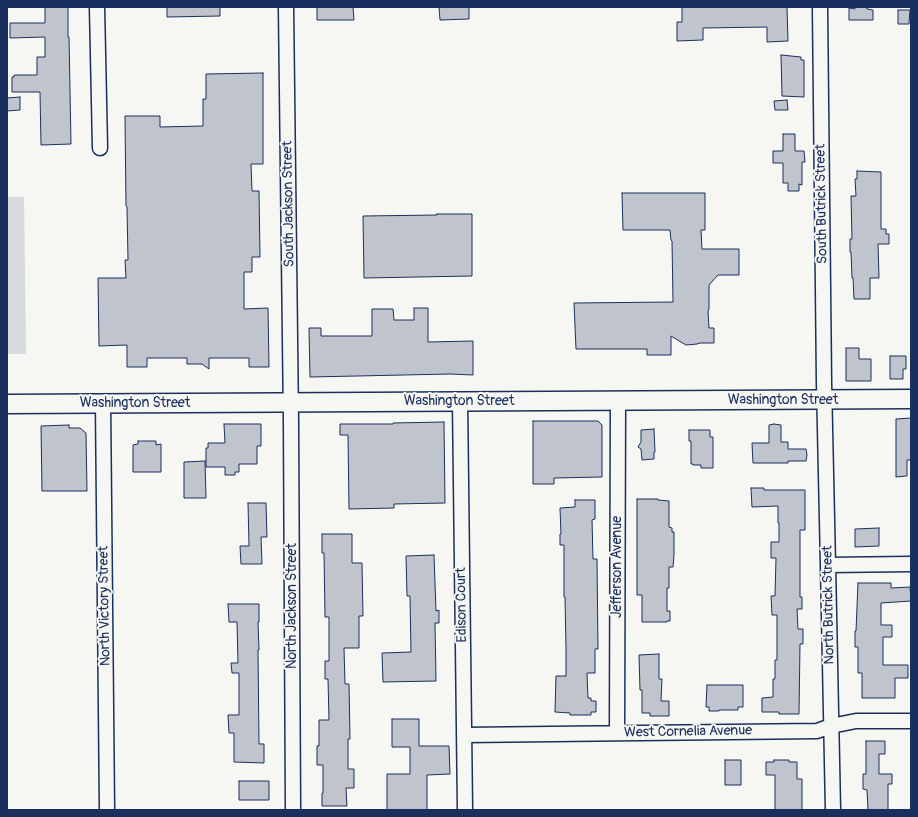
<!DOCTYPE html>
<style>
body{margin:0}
#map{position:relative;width:918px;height:817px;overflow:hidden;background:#f6f6f2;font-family:Pangolin,sans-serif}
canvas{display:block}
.frame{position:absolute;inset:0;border:8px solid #1b2f5e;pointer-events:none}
</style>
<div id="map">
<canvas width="918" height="817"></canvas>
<div class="frame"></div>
</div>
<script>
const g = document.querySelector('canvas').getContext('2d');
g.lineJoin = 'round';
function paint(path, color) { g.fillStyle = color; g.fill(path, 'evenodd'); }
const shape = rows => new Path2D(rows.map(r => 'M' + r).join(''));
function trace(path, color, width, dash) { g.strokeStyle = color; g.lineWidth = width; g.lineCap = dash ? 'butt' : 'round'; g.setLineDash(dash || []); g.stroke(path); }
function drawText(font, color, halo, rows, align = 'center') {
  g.font = font + ' Pangolin,sans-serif'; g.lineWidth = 4; g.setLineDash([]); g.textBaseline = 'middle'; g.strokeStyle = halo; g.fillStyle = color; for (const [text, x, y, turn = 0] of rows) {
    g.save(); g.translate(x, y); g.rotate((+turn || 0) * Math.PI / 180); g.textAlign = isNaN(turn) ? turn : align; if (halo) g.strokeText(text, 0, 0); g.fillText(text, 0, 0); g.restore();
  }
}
const green = shape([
 [7,197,24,197,26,354,7,354]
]);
const building = shape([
 [45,7,68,7,68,37,69,37,71,144,41,145,40,92,12,92,12,77,14,77,14,75,37,75,37,57,45,57,45,37,10,38,10,23,45,23,45,7],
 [167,7,220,7,220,16,167,17,167,7],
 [317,7,353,7,354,20,317,20,317,7],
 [439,7,469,7,469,19,440,20,439,7],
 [682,7,787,7,788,41,767,42,767,27,703,28,703,40,677,41,677,22,682,22,682,7],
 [855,7,867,7,867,9,873,10,873,20,849,20,849,8,855,9,855,7],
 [898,10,910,10,909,24,898,24,898,10],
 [781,55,801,57,801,60,804,60,804,97,782,96,781,55],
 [263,73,263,164,251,164,252,191,259,191,260,257,252,257,252,272,244,272,244,309,268,308,269,367,249,367,249,358,209,358,209,369,202,364,187,364,187,358,147,358,147,367,127,367,127,345,99,346,98,278,126,278,125,260,128,260,127,207,126,206,125,116,160,116,160,127,203,126,203,99,206,99,206,74,263,73],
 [20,97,20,110,7,111,7,98,20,97],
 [787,100,788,110,775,110,774,101,787,100],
 [783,134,795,134,795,151,804,151,805,162,802,162,802,185,799,184,799,191,788,191,788,183,783,183,783,163,773,163,773,151,783,151,783,134],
 [857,171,881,172,881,229,886,229,886,234,889,234,889,244,878,244,879,278,870,278,870,299,854,299,853,278,852,278,851,252,850,252,850,239,852,239,851,196,856,196,855,179,857,179,857,171],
 [622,193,705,193,705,230,701,230,702,249,739,249,739,275,718,275,709,285,709,309,708,311,709,328,714,328,714,343,700,343,697,344,686,345,671,336,671,355,647,355,647,349,576,349,574,303,673,302,672,241,671,240,670,230,623,230,622,193],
 [437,214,472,214,472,276,364,278,363,216,437,215,437,214],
 [414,308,428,308,428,342,473,341,473,375,450,374,310,377,309,328,321,328,321,336,372,336,372,309,393,309,394,320,414,320,414,308],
 [846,348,859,348,859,359,871,359,871,381,846,381,846,348],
 [890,356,906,356,906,369,903,369,903,379,890,379,890,356],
 [911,418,911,460,907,460,907,476,896,477,896,419,911,418],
 [533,421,598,421,602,425,602,477,554,478,554,484,533,484,533,421],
 [444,422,445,503,394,504,394,508,349,509,348,435,340,435,340,424,393,424,393,423,444,422],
 [224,424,261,424,261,446,257,446,257,464,239,464,239,472,235,472,235,475,225,475,225,467,206,467,206,448,208,448,208,443,225,443,224,424],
 [774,424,781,425,781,442,788,442,788,449,806,449,807,455,806,461,788,461,788,463,753,463,752,443,769,443,769,425,774,424],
 [69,425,69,428,80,428,86,433,87,491,42,491,41,426,69,425],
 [654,429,655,452,654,452,654,459,642,460,641,449,638,447,641,442,641,430,654,429],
 [689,430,710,430,710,437,713,437,713,468,701,468,701,465,693,465,693,464,691,464,691,441,689,441,689,430],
 [138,441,156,441,156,445,161,444,161,472,133,472,133,445,138,444,138,441],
 [205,461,206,498,184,498,184,462,205,461],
 [751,488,764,488,764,490,805,490,805,530,800,530,800,597,802,597,802,609,797,609,798,629,803,629,803,644,800,644,799,714,779,714,779,712,762,712,762,698,773,697,773,679,775,679,775,660,777,660,777,615,772,615,771,596,775,596,776,558,771,558,771,542,779,542,779,523,778,523,778,506,752,507,751,488],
 [637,499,658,499,658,500,669,501,669,527,672,528,672,532,674,532,674,555,673,567,669,567,669,588,667,588,667,611,670,611,670,621,667,621,667,622,642,622,642,595,637,595,637,499],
 [575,500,595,500,595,519,592,520,593,559,597,559,598,649,595,649,595,673,587,673,588,698,591,698,591,701,596,701,596,712,591,712,591,715,570,715,570,713,555,712,556,676,566,676,566,649,565,597,564,597,564,545,560,545,560,534,561,534,560,508,575,507,575,500],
 [248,503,266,503,267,537,261,537,262,564,241,564,240,546,249,546,248,503],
 [879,528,879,546,855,547,855,529,879,528],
 [322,534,352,534,352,563,362,563,363,616,359,616,359,648,344,648,345,684,349,684,350,739,348,739,348,769,354,769,354,788,346,788,347,806,322,806,322,793,323,793,323,765,317,765,317,746,319,746,319,720,329,720,328,679,325,679,325,661,329,661,329,617,325,617,324,553,322,553,322,534],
 [434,555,436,611,439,610,439,623,435,623,436,681,383,682,382,653,411,652,410,596,407,596,406,556,434,555],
 [858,583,891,583,891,588,910,587,911,601,881,603,881,625,892,625,892,637,883,637,883,665,908,665,908,678,895,678,895,698,862,698,862,673,858,673,858,647,855,647,855,631,856,631,858,583],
 [228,604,259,604,259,622,258,622,259,650,258,650,259,744,264,744,264,763,234,762,234,733,229,733,228,715,239,715,239,673,232,673,231,663,238,663,237,622,229,622,228,604],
 [659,654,659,679,662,679,661,701,669,701,669,716,650,716,650,713,642,713,642,690,640,690,639,655,659,654],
 [707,685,743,685,743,707,738,707,738,710,719,710,719,711,709,711,709,707,706,707,707,685],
 [392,719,419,719,419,746,449,746,450,774,427,775,427,810,387,810,387,774,410,774,410,747,392,747,392,719],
 [866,741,885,741,885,754,879,754,879,774,892,774,892,784,888,784,888,810,868,810,867,790,863,789,863,774,866,774,866,741],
 [725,760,741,760,741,785,725,785,725,760],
 [774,760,789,760,789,762,797,762,797,779,802,779,802,810,775,810,775,775,766,775,766,762,774,762,774,760],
 [239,781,269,781,269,800,239,800,239,781]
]);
const minor = shape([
 [97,7,100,148],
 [286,7,291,422,293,810],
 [820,7,824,383,828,565,833,810],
 [460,401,465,810],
 [103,403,107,810],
 [828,565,911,564],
 [617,733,618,401],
 [464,735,817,731,831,726,856,721,911,721]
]);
const major = shape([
 [7,404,911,399]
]);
const streetNames = [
 ["South Jackson Street",289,204,-91],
 ["South Butrick Street",822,204,-91],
 ["Washington Street",783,400],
 ["Washington Street",459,401],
 ["Washington Street",135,403],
 ["Jefferson Avenue",617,567,-90],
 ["Edison Court",462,605,-91],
 ["North Butrick Street",829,605,-91],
 ["North Victory Street",105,606,-91],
 ["North Jackson Street",292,606,-90],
 ["West Cornelia Avenue",688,732,-1]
];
paint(green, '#d6d9dd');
paint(building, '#c0c4cd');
trace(building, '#1b2f5e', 1);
trace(minor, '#1b2f5e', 17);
trace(major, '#1b2f5e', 21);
trace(minor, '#f6f6f2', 14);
trace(major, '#f6f6f2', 18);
drawText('14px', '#1b2f5e', '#f6f6f2', streetNames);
</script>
